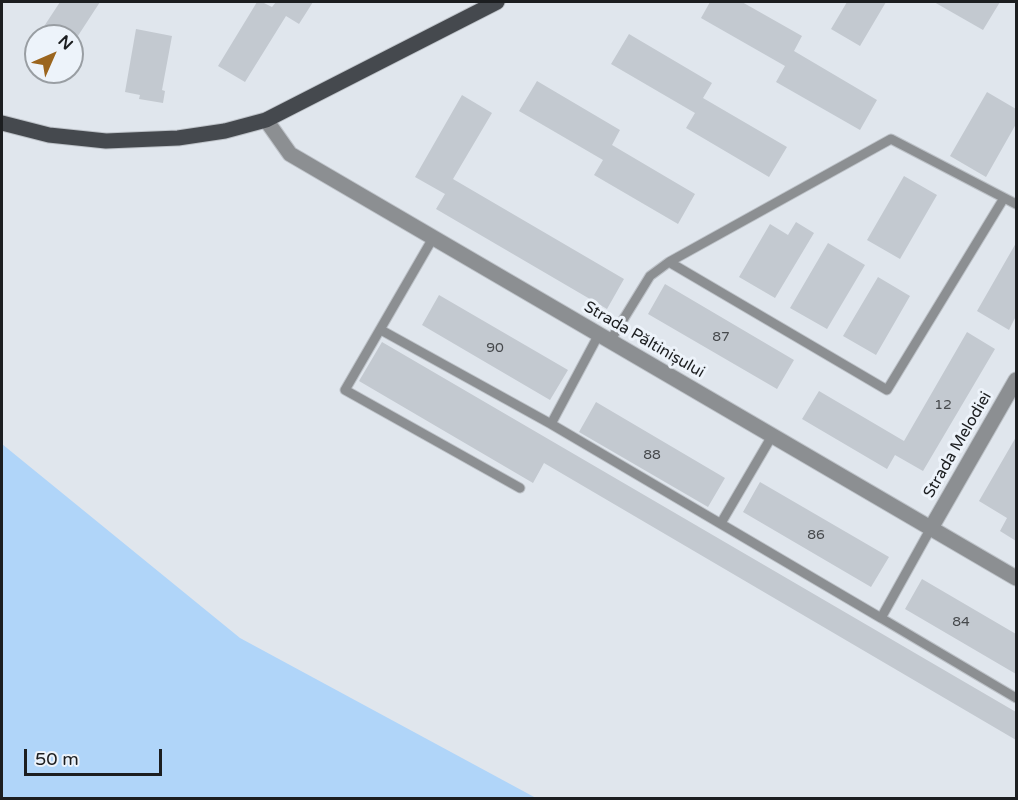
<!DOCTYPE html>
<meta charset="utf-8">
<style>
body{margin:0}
#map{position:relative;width:1018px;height:800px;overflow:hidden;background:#e0e6ed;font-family:"Varela Round",sans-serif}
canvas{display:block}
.frame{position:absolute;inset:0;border:3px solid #1c1e20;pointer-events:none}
.north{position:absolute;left:24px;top:24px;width:60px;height:60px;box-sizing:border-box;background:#edf3fa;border:2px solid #999ea3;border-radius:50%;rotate:45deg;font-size:16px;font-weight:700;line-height:24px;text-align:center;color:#1c1e20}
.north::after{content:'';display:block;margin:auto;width:21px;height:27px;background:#9b651e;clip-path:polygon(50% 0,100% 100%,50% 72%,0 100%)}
.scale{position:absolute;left:24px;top:749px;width:138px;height:27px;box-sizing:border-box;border:3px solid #1c1e20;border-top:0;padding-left:8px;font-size:18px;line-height:21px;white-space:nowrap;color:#1c1e20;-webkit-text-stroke:4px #edf3fa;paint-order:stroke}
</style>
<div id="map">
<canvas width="1018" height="800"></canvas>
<div class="frame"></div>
<div class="north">N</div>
<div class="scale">50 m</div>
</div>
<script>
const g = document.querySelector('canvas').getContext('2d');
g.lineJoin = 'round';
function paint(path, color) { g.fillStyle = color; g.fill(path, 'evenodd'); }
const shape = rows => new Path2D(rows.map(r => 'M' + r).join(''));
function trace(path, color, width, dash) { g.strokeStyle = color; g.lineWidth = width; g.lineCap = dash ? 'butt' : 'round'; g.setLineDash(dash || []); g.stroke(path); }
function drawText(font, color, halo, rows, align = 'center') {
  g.font = font + ' "Varela Round",sans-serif'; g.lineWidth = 6; g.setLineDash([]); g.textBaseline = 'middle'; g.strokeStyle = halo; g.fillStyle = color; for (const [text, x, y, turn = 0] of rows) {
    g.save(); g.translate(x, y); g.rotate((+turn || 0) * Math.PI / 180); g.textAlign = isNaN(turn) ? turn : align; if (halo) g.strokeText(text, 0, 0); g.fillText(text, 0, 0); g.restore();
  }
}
const green = shape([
 [2,444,240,638,536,798,2,798]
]);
const building = shape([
 [60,2,100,2,72,45,72,36,43,36,39,34],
 [257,2,262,2,272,7,276,2,313,2,299,24,286,16,245,82,218,66],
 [710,2,742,2,802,36,794,51,877,100,860,130,776,82,785,66,701,18],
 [847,2,886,2,860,46,831,29],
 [934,2,1000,2,983,30],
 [136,29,172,36,162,90,165,91,163,103,139,99,140,95,125,92],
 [629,34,712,83,703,98,787,147,769,177,686,128,695,113,611,64],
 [537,81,620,130,612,145,695,194,678,224,594,175,603,160,519,111],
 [987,92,1016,109,1016,124,986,177,950,156],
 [462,95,492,113,453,179,624,279,607,309,436,209,445,194,415,177],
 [904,176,937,195,900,259,867,240],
 [796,222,814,233,775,298,739,277,770,224,788,235],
 [828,243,865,265,827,329,790,308],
 [1016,243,1016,316,1009,330,977,311],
 [878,277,910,296,876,355,843,336],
 [665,284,794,360,777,389,648,314],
 [439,295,568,370,550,400,422,325],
 [967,332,995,349,923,471,895,455,887,469,802,419,819,391,904,441],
 [382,342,1016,712,1016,740,544,463,533,483,359,381],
 [596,402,725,478,708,507,579,432],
 [1016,437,1016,541,1000,531,1007,518,979,501],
 [760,482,889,557,871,587,743,512],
 [922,579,1016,634,1016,674,905,609]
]);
const lane = shape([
 [433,238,345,390,520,488],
 [669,262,887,390,1004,198],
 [381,330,551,424,881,618,931,528],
 [610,341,650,276,669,262,891,139,1016,204],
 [551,424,599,334],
 [721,523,772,436],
 [881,618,1016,698]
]);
const street = shape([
 [266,120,290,154,1016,578],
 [931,528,1016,380]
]);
const primary = shape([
 [2,123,49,135,106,141,178,138,225,131,266,120,497,2]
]);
const numberNames = [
 ["87",721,337],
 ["90",495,348],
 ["12",943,405],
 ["88",652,455],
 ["86",816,535],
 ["84",961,622]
];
const streetNames = [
 ["Strada Păltinișului",644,340,30],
 ["Strada Melodiei",958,445,-60]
];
paint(green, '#b0d5f9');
paint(building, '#c3c9d0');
trace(lane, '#bdc2c8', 11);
trace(street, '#bdc2c8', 17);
trace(primary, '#bdc2c8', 17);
trace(lane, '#8c8f92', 9);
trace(street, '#8c8f92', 15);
trace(primary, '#45494e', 15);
drawText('14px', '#46494c', null, numberNames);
drawText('16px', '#1c1e20', '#edf3fa', streetNames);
</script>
